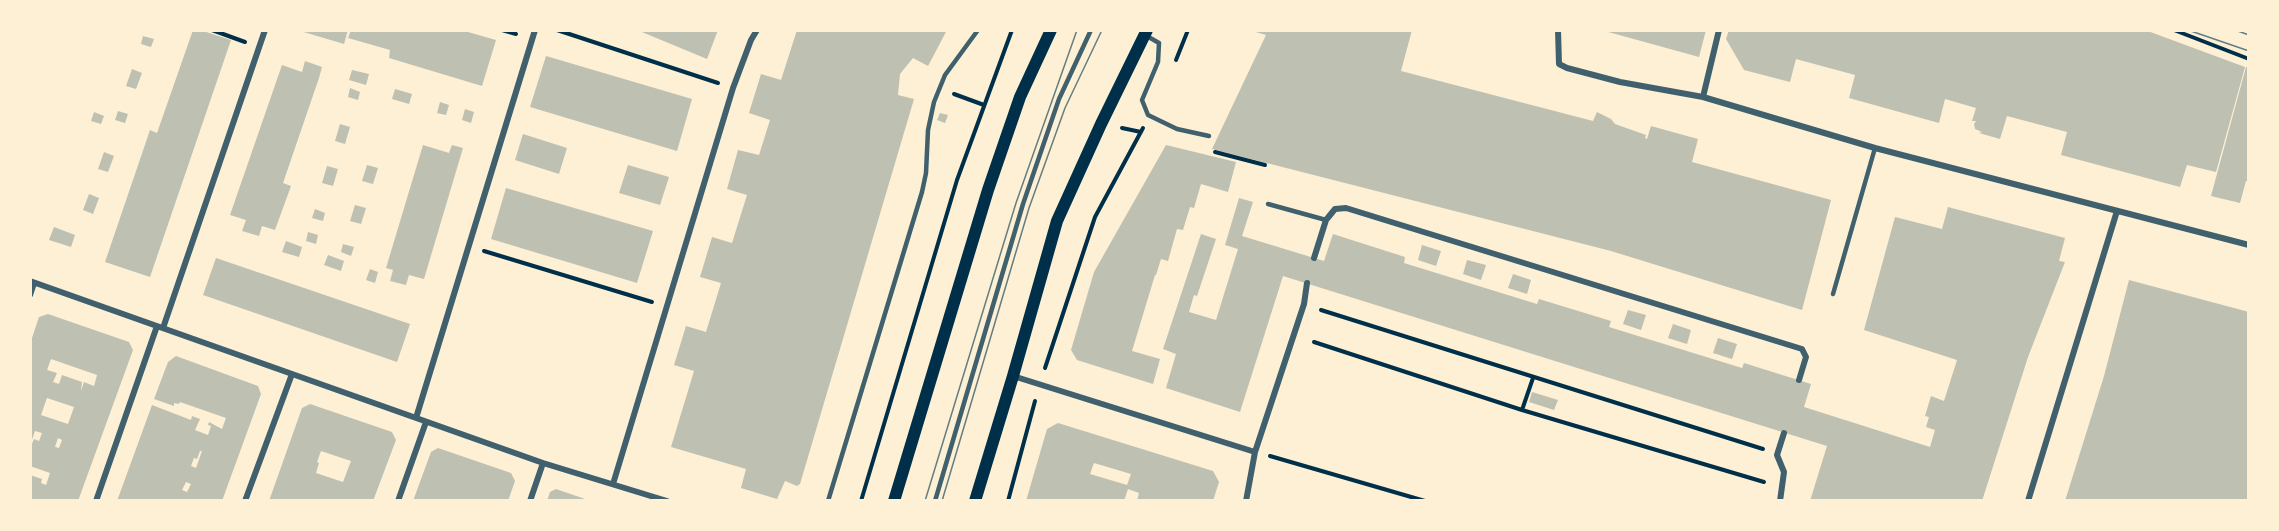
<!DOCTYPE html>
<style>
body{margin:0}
#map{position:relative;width:2279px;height:531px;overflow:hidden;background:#fdf0d5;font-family:"Zilla Slab",serif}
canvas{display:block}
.frame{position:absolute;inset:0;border:32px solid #fdf0d5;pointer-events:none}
</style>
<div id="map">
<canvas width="2279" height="531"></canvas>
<div class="frame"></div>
</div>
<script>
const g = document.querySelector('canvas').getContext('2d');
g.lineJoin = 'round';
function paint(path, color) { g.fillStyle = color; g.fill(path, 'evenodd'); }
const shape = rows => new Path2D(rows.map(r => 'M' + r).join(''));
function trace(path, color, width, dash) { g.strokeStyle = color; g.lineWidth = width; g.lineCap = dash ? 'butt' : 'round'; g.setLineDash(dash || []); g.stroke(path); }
const building = shape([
 [193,30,200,30,231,40,150,277,105,262,150,130,157,133],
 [297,30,348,30,344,44],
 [351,30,461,30,496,40,482,86,389,58,390,50,348,38],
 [637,30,718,30,707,59],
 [797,30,947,30,928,66,913,58,900,74,898,95,914,99,800,484,797,486,785,481,777,499,741,488,746,469,671,447,694,371,674,365,686,326,706,332,721,283,700,277,712,237,732,243,747,195,727,189,738,150,759,155,770,120,749,113,761,74,781,80],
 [1249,30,1412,30,1401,71,1593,121,1597,112,1611,119,1615,124,1646,135,1645,138,1647,139,1651,126,1698,139,1692,162,1831,200,1802,310,1611,251,1212,149,1266,35],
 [1601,30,1706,30,1699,57],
 [1729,30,2145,30,2245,67,2216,172,2187,165,2180,187,2061,155,2067,132,2007,116,2000,139,1979,133,1982,132,1975,129,1974,124,1976,121,1972,121,1976,108,1945,99,1939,123,1849,98,1855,75,1796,59,1790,82,1744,70,1726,39],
 [143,36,154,39,151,47,141,44],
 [546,56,692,99,677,151,530,107],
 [305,61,322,67,319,78,283,183,291,186,275,230,262,226,259,236,242,231,246,220,230,215,282,65,302,72],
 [2246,67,2249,68,2249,182,2246,181,2240,203,2211,196],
 [132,69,142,73,136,89,126,86],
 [352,70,369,74,366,85,349,80],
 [350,88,360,92,358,100,348,97],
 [395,89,412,94,409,104,392,99],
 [440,102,449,105,446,115,437,113],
 [465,109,474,112,471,123,462,120],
 [118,111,128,114,125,123,115,120],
 [94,112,104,116,101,124,91,121],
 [940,113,948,115,945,123,937,120],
 [340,124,350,127,345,144,335,141],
 [523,134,567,148,559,174,515,160],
 [423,145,449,153,452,145,463,148,424,279,409,275,406,285,390,281,393,270,386,268],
 [1166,145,1236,162,1228,192,1201,184,1194,208,1190,207,1183,230,1177,229,1168,261,1161,259,1156,275,1155,275,1132,351,1160,359,1153,384,1077,360,1071,350,1094,272],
 [104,152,114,156,108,172,98,169],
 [367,165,378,168,373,184,362,181],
 [628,165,669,177,660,205,619,193],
 [327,166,338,169,333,186,322,183],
 [506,188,653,231,637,283,491,239],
 [89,194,99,198,93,214,83,210],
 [1239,198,1253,202,1242,236,1324,261,1333,234,1405,257,1404,263,1537,304,1539,299,1611,321,1609,327,1742,368,1744,363,1811,384,1804,407,1930,447,1935,430,1926,427,1929,417,1925,416,1931,396,1944,401,1957,360,1864,330,1895,217,1942,229,1948,207,2065,238,2059,261,2065,262,2028,357,1982,501,1810,501,1827,446,1283,276,1240,412,1166,388,1176,354,1163,349,1201,234,1216,239,1197,296,1194,295,1189,312,1216,320,1238,249,1225,245],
 [355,205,366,208,361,224,350,221],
 [315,209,325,213,323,221,312,218],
 [54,227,75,235,71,247,49,240],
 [308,232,318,235,316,244,306,241],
 [286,241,302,247,299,257,282,252],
 [343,244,354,247,351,256,341,252],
 [1422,245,1441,251,1436,266,1418,260],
 [328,255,344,261,341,271,324,265],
 [216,258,410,324,397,362,203,295],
 [1467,260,1486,265,1481,280,1463,274],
 [370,269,378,272,375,283,366,280],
 [1513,274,1531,280,1527,294,1508,288],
 [2129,280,2249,312,2249,501,2065,501,2104,376],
 [1628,310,1646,315,1641,330,1623,324],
 [48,314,129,342,133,350,78,501,30,501,30,475,42,479,41,483,46,485,50,473,30,466,30,448,34,439,39,441,42,433,35,431,30,445,30,344,39,317],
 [51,359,97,375,94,386,84,382,81,391,82,382,62,375,59,384,53,382,57,373,47,370],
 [47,398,74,407,68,424,41,415],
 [58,438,62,440,59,448,55,447],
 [1673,324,1691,330,1687,344,1668,338],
 [1718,338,1737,344,1732,359,1713,353],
 [176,356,258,386,261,394,222,501,117,501,152,405,191,420,192,416,200,419,195,430,208,435,211,426,208,425,209,422,222,429,226,418,180,402,179,404,174,403,174,406,154,399,168,362],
 [200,451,202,451,196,468,191,466,194,458,197,459],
 [186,482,191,484,187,492,182,490],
 [1532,392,1558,400,1554,410,1529,402],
 [310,404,392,432,396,440,373,501,269,501,302,408],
 [321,451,351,461,343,482,316,473,319,463,317,462],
 [1058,423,1213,471,1219,482,1213,501,1137,501,1139,493,1128,489,1124,501,1026,501,1047,429],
 [1094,463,1131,474,1127,485,1090,474],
 [438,448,511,473,515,481,508,501,413,501,431,452],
 [556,489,591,501,547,501,550,492]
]);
const path = shape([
 [212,30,245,42],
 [502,30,516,34],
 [557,30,718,83],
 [2174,30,2249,59],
 [1176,60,1188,30],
 [954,94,984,105],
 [1122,128,1141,132],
 [1215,152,1265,165],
 [484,251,652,302],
 [1321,310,1763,449],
 [1314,342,1522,410,1764,482],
 [1045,368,1095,217,1143,128],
 [1522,410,1533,378],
 [1270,456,1425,501],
 [861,501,957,180,1012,30],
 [1008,501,1035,401]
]);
const service = shape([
 [1145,35,1159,43,1158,62,1142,100,1148,115,1177,129,1209,136],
 [1268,204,1326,220],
 [1833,294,1875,148],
 [828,501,922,192,926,173,928,130,934,102,945,75,978,30],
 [935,501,1023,204,1059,99,1091,30]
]);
const minor = shape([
 [1558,30,1559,64,1567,68,1620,82,1703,97,1875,148,2249,245],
 [1703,97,1719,30],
 [1314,258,1326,220,1335,209,1346,208,1802,349,1806,357,1799,380],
 [30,281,543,463,667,501],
 [30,295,34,283],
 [163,328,265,30],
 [1013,376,1255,452],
 [416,418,535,30],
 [613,484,733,88,751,40,757,30],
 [96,501,157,326],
 [245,501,292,374],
 [398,501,426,422],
 [530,501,543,463],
 [1246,501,1255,452,1304,304,1307,283],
 [1780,501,1784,472,1777,455,1784,433],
 [2028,501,2117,211]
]);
const secondary = shape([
 [894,501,988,190,1020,97,1051,30],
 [975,501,1013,376,1057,221,1101,124,1147,30]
]);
const tram = shape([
 [2188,30,2249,51],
 [2235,30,2249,35],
 [925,501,1016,203,1077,30],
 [942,501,1029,208,1065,108,1102,30]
]);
paint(building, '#bec0b2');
trace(path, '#003049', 4);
trace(service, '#3f606c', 4.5);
trace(minor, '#3f606c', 6);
trace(secondary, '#003049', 12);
trace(tram, '#657d81', 1.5);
</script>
